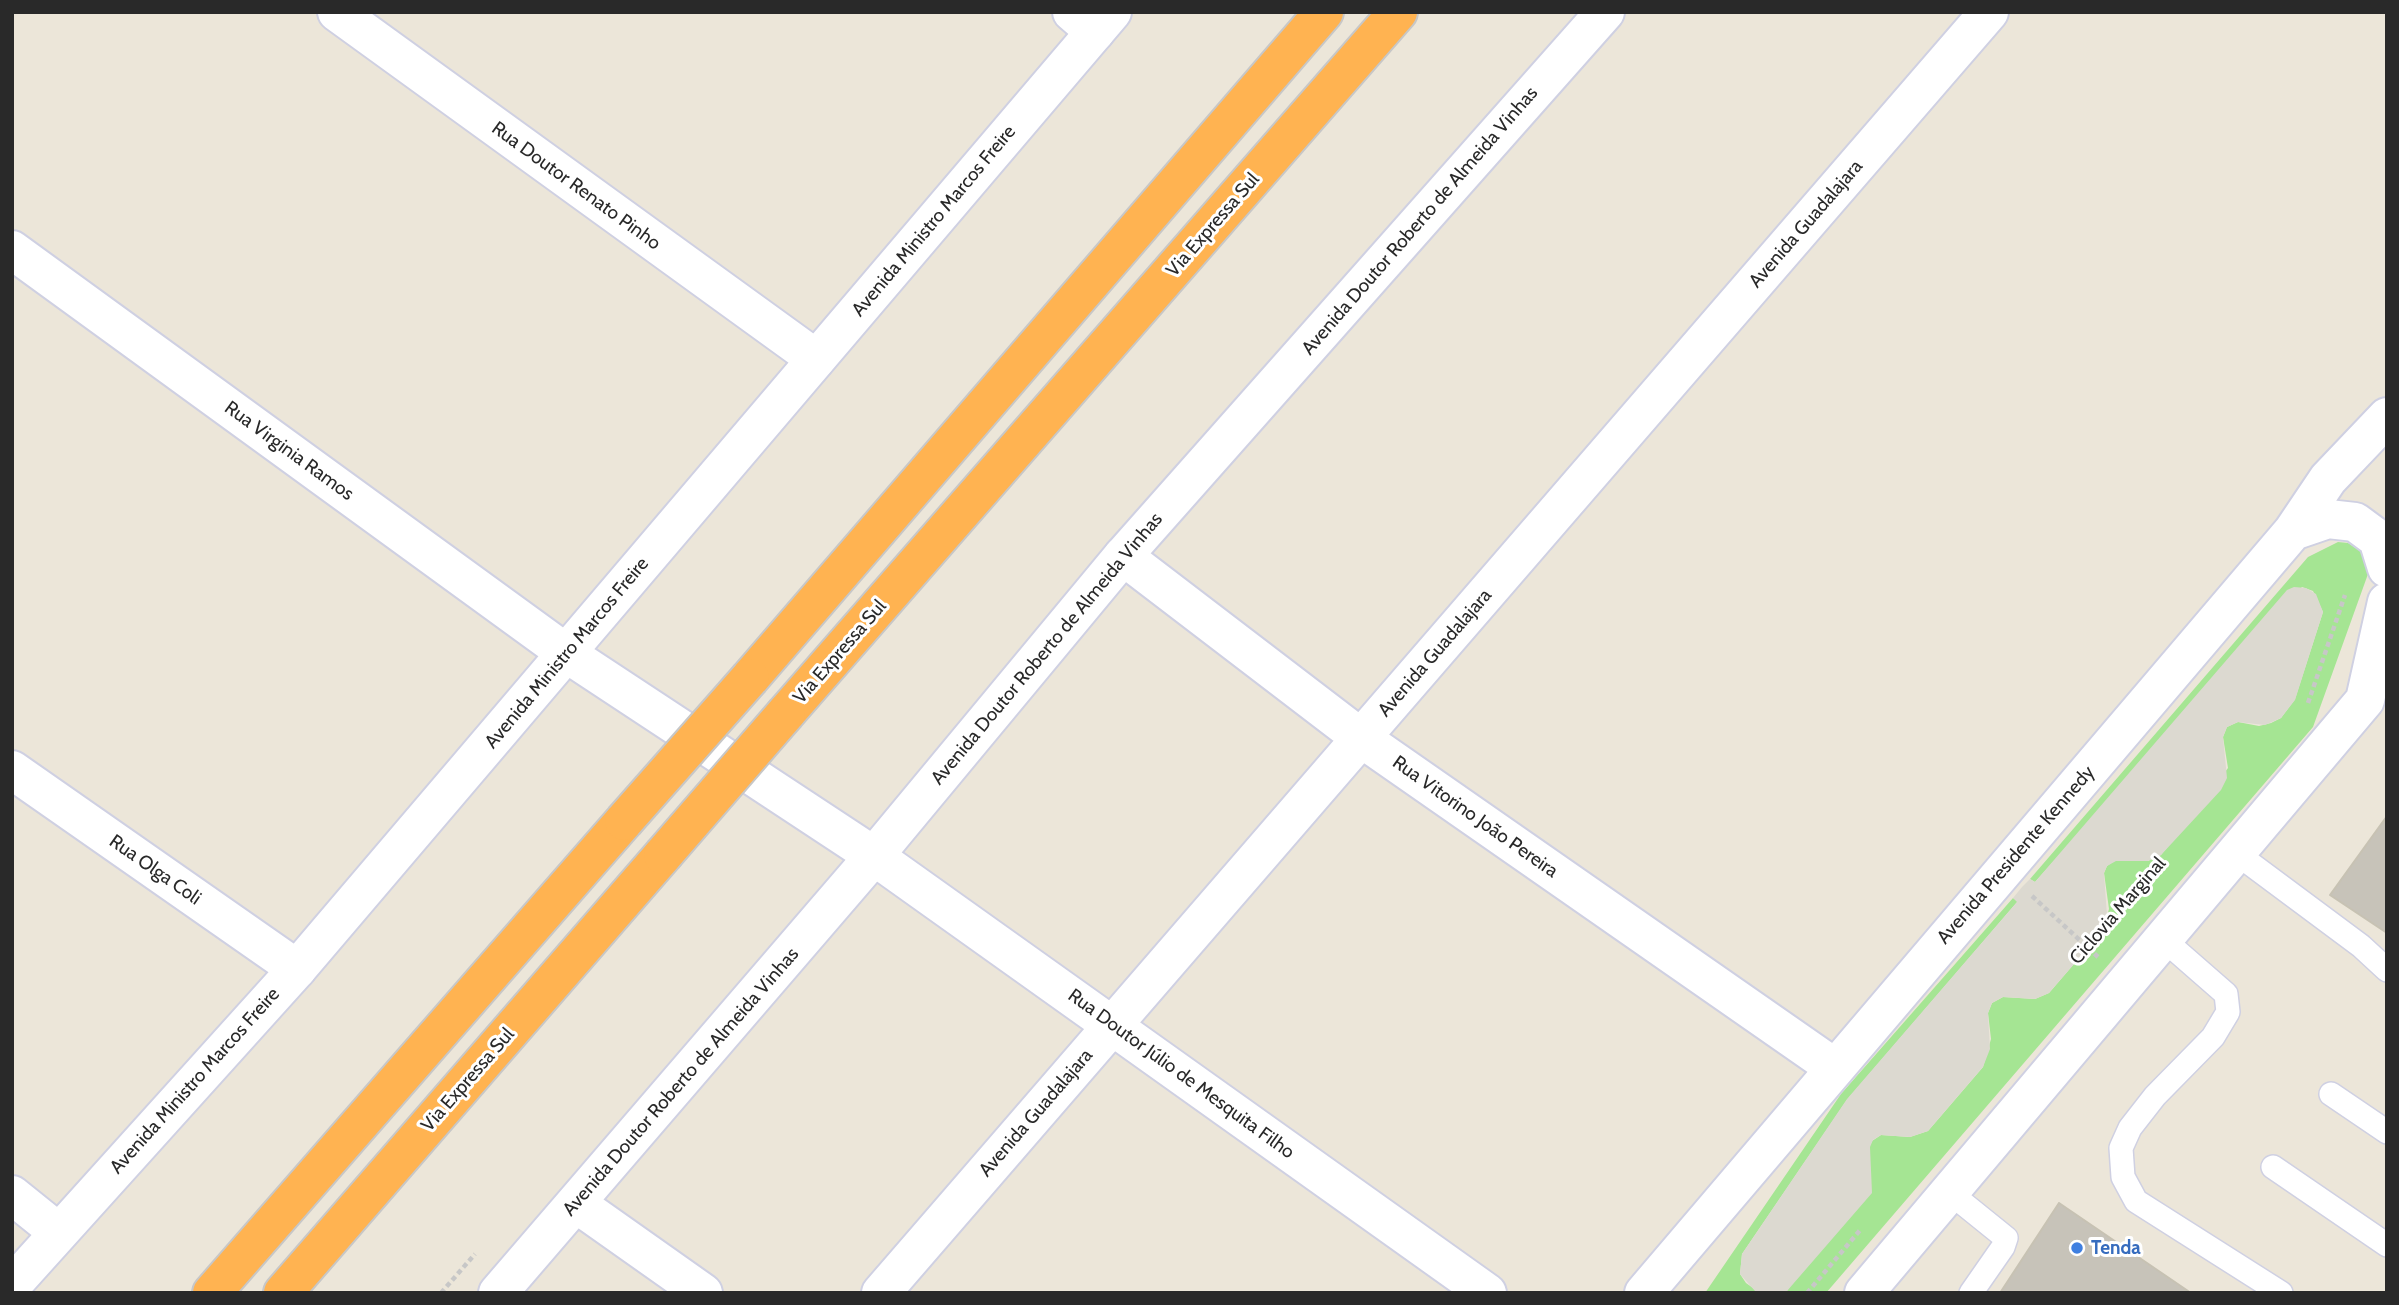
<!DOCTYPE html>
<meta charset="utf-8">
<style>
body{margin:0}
#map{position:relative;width:2399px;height:1305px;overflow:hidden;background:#ece6d9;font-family:Cabin,sans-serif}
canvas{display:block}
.frame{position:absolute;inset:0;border:14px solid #292929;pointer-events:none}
</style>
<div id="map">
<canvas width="2399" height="1305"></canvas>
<div class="frame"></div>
</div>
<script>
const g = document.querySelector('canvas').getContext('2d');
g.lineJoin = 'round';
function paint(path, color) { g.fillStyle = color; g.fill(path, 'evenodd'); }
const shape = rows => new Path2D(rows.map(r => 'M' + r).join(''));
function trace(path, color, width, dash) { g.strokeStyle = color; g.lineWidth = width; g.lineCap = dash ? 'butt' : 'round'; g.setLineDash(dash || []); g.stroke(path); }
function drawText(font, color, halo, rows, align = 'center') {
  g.font = font + ' Cabin,sans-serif'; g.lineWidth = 6; g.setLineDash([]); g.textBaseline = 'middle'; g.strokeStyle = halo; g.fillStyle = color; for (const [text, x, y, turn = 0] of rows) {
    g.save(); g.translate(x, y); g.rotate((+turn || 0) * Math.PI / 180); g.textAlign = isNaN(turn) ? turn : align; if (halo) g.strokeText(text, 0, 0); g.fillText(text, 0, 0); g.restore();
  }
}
const green = shape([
 [2338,542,2348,543,2361,551,2366,560,2368,574,2313,727,1826,1293,1783,1293,1787,1291,1872,1141,1881,1135,1910,1137,1928,1131,1983,1067,1991,1039,1988,1013,1992,1003,2003,997,2035,999,2049,993,2103,930,2109,909,2104,873,2107,866,2114,861,2148,861,2161,855,2228,768,2223,737,2227,727,2238,722,2259,726,2271,723,2281,718,2295,699,2323,612,2313,591,2302,587,2035,882,2030,879,2308,557],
 [2013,898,2018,901,1847,1100,1742,1254,1740,1274,1746,1283,1760,1293,1705,1293,1841,1094]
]);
const plaza = shape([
 [2294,587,2306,588,2316,594,2323,612,2295,700,2281,718,2265,725,2238,722,2227,727,2223,737,2227,778,2221,790,2161,855,2148,861,2116,861,2107,866,2104,873,2107,916,2103,930,2088,948,2049,993,2035,999,2003,997,1992,1003,1988,1013,1990,1049,1983,1067,1928,1131,1910,1137,1881,1135,1873,1140,1870,1147,1872,1193,1787,1291,1755,1291,1740,1274,1742,1254,1847,1099,2017,902,2013,898,2022,887,2030,879,2035,882,2287,590]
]);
const building = shape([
 [2387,816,2387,933,2330,895,2387,816],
 [2059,1203,2191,1293,2000,1293,2059,1203]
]);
const path = shape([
 [2308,703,2345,595],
 [2032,896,2098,957],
 [441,1293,475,1254],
 [1807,1293,1861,1229]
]);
const service = shape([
 [2236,853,2361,946,2387,970],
 [2163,939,2226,994,2228,1012,2213,1037,2155,1096,2130,1128,2121,1148,2123,1177,2136,1201,2281,1293],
 [2331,1094,2387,1132],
 [2273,1167,2387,1245],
 [1949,1192,2006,1238,2003,1247,1971,1293]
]);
const minor = shape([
 [337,12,816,359],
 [1072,12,1095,32],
 [12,250,566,653],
 [1123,556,1361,738,1835,1068],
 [12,770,297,969],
 [12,1195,58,1232],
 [577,1204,703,1293],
 [881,1293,1989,12]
]);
const tertiary = shape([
 [566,653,874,856,1487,1293]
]);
const secondary = shape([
 [2293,531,2328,519,2355,522,2378,539,2387,568],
 [12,1285,297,969,1112,12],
 [498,1293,874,856,1123,556,1605,12],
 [1644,1293,2293,531,2328,479,2387,417],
 [1864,1293,2365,700,2387,602]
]);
const motorway = shape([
 [750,678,1324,12],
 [786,713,1398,12],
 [212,1293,624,821],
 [283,1293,663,855]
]);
const motorwayBridge = shape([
 [624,821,750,678],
 [663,855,786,713]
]);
const markers = [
 [2077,1248,7,"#3f7fe0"]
];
const streetNames = [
 ["Rua Doutor Renato Pinho",576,186,36],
 ["Avenida Ministro Marcos Freire",934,221,-50],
 ["Avenida Doutor Roberto de Almeida Vinhas",1420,221,-49],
 ["Avenida Guadalajara",1806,224,-49],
 ["Via Expressa Sul",1213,225,-49],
 ["Rua Virginia Ramos",289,451,36],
 ["Avenida Doutor Roberto de Almeida Vinhas",1047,649,-50],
 ["Via Expressa Sul",840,652,-49],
 ["Avenida Ministro Marcos Freire",567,653,-50],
 ["Avenida Guadalajara",1435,653,-49],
 ["Rua Vitorino João Pereira",1475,817,35],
 ["Avenida Presidente Kennedy",2016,855,-49],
 ["Rua Olga Coli",155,870,35],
 ["Ciclovia Marginal",2118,911,-49],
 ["Rua Doutor Júlio de Mesquita Filho",1181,1074,36],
 ["Via Expressa Sul",468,1080,-49],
 ["Avenida Ministro Marcos Freire",195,1081,-48],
 ["Avenida Doutor Roberto de Almeida Vinhas",681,1082,-49],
 ["Avenida Guadalajara",1036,1113,-49]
];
const shopNames = [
 ["Tenda",2091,1248]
];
paint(green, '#a5e593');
paint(plaza, '#dcd9d0');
paint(building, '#c7c3b9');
trace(building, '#c7c2b3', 2);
trace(service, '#cfd0e2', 26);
trace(minor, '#cfd0e2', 42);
trace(tertiary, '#cfd0e2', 42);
trace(secondary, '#cfd0e2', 42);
trace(motorway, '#c7c7c7', 42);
trace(path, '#c7c7c7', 4.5, [5, 3.5]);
trace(service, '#fff', 23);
trace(minor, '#fff', 38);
trace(tertiary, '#fff', 38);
trace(secondary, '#fff', 38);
trace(motorway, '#ffb351', 38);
trace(motorwayBridge, '#c7c7c7', 42, []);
trace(motorwayBridge, '#ffb351', 38);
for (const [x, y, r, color] of markers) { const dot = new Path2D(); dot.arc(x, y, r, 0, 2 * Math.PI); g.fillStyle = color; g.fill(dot); trace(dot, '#fff', 2.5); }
drawText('19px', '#292929', '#fff', streetNames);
drawText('bold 19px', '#366cbe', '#fff', shopNames, 'left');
</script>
